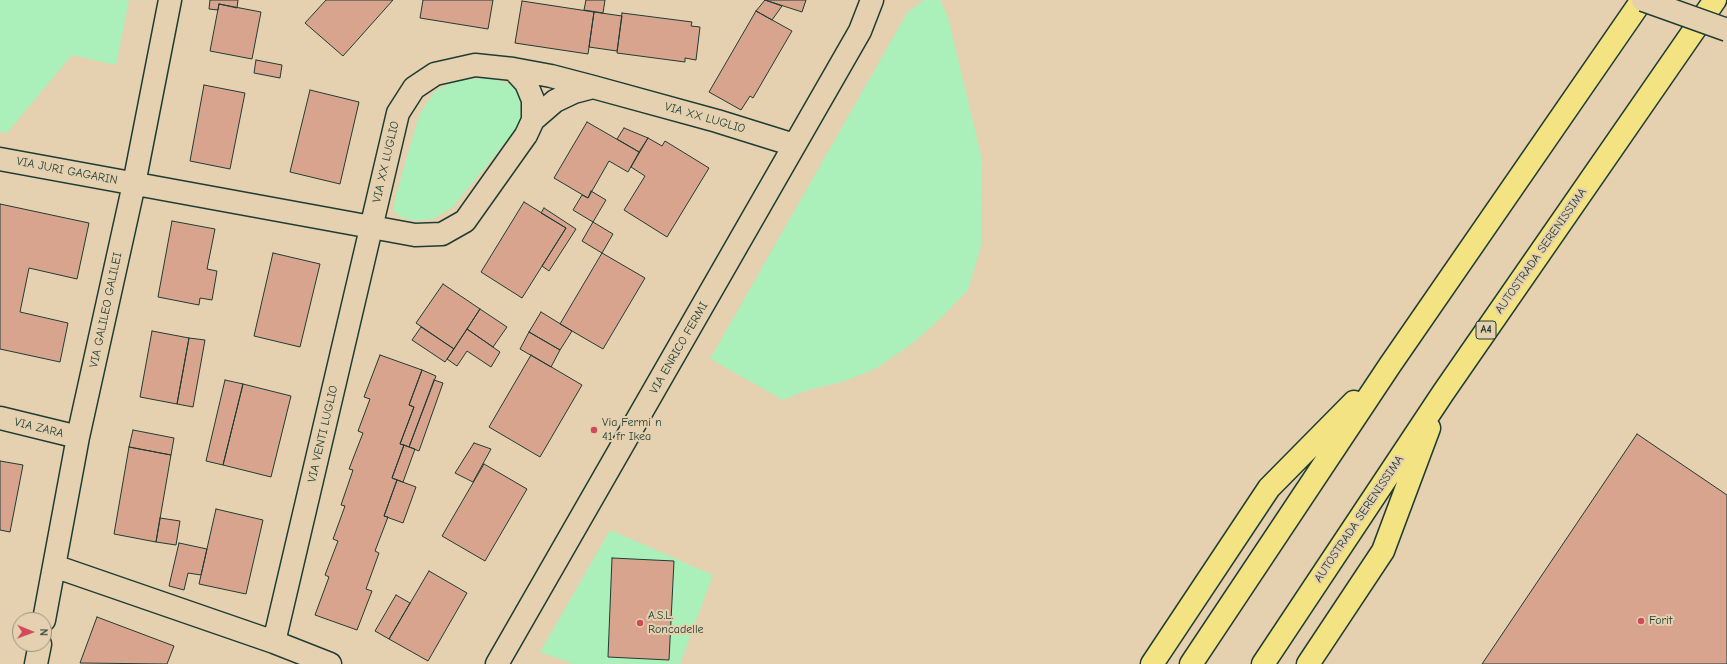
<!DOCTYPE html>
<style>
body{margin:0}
#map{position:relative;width:1727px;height:664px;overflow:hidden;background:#e5d0af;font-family:"Comic Neue",sans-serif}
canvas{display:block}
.north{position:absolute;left:12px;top:612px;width:40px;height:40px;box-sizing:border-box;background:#e5d0af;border:1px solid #96957e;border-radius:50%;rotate:91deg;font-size:11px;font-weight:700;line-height:16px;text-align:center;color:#1f3d34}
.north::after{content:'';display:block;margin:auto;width:14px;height:18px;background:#d1495b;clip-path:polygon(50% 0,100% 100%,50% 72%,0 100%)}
</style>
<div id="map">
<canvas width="1727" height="664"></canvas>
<div class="north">N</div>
</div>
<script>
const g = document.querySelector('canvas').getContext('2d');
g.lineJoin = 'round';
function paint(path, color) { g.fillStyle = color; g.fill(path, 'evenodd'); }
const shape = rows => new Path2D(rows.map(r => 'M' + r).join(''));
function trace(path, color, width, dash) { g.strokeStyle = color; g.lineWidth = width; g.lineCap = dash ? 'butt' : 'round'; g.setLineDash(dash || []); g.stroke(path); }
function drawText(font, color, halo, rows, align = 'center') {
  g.font = font + ' "Comic Neue",sans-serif'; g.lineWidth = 4; g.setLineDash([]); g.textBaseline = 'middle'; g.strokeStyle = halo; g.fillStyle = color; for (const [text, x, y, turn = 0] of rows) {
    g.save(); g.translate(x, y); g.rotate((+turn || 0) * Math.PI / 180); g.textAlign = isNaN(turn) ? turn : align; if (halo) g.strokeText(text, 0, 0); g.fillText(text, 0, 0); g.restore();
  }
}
const green = shape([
 [0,0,129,0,116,65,72,55,7,133,0,132],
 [924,0,940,0,948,17,982,159,981,246,968,290,940,319,913,343,877,368,845,381,805,391,783,400,710,359,907,13],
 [490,78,510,84,522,97,523,114,516,129,453,207,435,218,418,221,402,218,393,210,396,195,419,115,435,91,457,80],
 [610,530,713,575,680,664,574,664,540,652]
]);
const building = shape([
 [210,0,238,0,237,8,219,4,218,10,209,9,210,0],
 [326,0,393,0,343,56,305,23,326,0],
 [423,0,493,0,488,29,420,18,423,0],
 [586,0,605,0,603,13,584,10,586,0],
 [765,0,782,6,772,20,756,11,765,0],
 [765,0,806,0,802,12,765,0],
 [522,1,594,12,588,54,515,43,522,1],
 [219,4,261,12,252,59,210,51,219,4],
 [756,11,792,31,753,98,750,96,741,110,709,92,756,11],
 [594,12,622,16,617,51,589,47,594,12],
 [622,13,692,22,691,26,700,27,696,60,685,58,685,62,617,53,622,13],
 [256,60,282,65,280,78,254,73,256,60],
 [204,85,245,93,230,169,190,161,204,85],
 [310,90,359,102,340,184,290,172,310,90],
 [587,122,639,152,628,172,609,161,588,198,554,178,587,122],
 [624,128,648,138,639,152,617,139,624,128],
 [648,138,662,146,665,141,709,168,667,237,624,210,645,176,631,167,648,138],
 [591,191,606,200,593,222,573,210,582,195,588,198,591,191],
 [524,202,566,228,522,298,481,272,524,202],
 [0,204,89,223,77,279,29,268,20,312,68,323,60,362,0,349,0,204],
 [544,208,576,229,549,271,542,266,566,228,541,213,544,208],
 [172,221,215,229,207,269,217,271,212,300,200,298,199,305,158,297,172,221],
 [593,222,613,234,602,253,582,241,593,222],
 [273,253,320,264,300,347,254,336,273,253],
 [602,253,645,278,603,349,560,324,602,253],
 [443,284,480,309,454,349,416,323,443,284],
 [480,309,507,327,493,347,467,329,480,309],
 [541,312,572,331,560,350,529,332,541,312],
 [421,327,454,349,445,362,412,340,421,327],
 [467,329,500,352,491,367,467,351,457,366,447,359,467,329],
 [152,331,189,338,177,404,140,397,152,331],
 [529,332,560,350,551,367,520,349,529,332],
 [189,338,205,340,193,407,177,404,189,338],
 [380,355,422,370,409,405,414,407,400,444,404,445,392,478,397,480,384,516,388,517,375,551,379,553,366,589,372,591,357,630,315,615,329,577,325,575,338,541,333,539,345,506,341,505,353,470,349,469,363,433,358,431,370,399,364,397,380,355],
 [531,355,582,385,540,457,489,427,531,355],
 [422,370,436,376,409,447,400,444,414,407,409,405,422,370],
 [225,380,243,384,223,465,206,461,225,380],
 [434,380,443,383,419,451,409,447,434,380],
 [243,384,291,396,271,477,223,465,243,384],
 [133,430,174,438,171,455,129,447,133,430],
 [1637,434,1727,495,1727,664,1482,664,1637,434],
 [474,443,491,449,473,482,455,473,474,443],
 [404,445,415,449,403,482,392,478,404,445],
 [129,447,171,455,156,542,114,534,129,447],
 [0,461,23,465,10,532,0,530,0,461],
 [484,464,527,489,485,561,442,536,484,464],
 [397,480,416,487,403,523,384,516,397,480],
 [216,509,263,520,246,594,199,584,216,509],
 [160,518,180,521,176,545,156,542,160,518],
 [179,543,207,549,201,575,188,573,184,590,169,586,179,543],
 [612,558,674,561,669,660,608,657,612,558],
 [429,571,467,593,428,661,389,639,429,571],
 [396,595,410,603,389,639,375,631,396,595],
 [97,617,174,646,167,664,80,663,97,617]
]);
const minor = shape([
 [533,120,555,101,574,92,593,87],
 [0,159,415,235,442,234,465,221,526,135,533,120,533,100,526,83,513,69],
 [0,418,78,437],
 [54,566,274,642,330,664],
 [44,620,78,437,134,184,170,0],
 [274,642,398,113,414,88,435,74,475,65,513,69,551,76,593,87,717,121,794,145],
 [36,664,40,644],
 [497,664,860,31,872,0]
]);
const highway = shape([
 [1152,664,1269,488,1354,402],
 [1191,664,1390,365,1642,0],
 [1263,664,1443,393,1715,0],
 [1308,664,1383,551,1429,428]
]);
const minorBridge = shape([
 [1643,0,1727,30]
]);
const markers = [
 [594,430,4,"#d1495b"],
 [1641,621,4,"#d1495b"],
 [640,623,4,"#d1495b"]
];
const shields = [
 [1486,330,20]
];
const shieldNames = [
 ["A4",1486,330]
];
const streetNames = [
 ["VIA XX LUGLIO",705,118,16],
 ["VIA XX LUGLIO",386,162,-77],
 ["VIA JURI GAGARIN",67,171,11],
 ["AUTOSTRADA SERENISSIMA",1541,251,-55],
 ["VIA GALILEO GALILEI",106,310,-78],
 ["VIA ENRICO FERMI",679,348,-60],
 ["VIA ZARA",39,428,14],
 ["VIA VENTI LUGLIO",323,434,-77],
 ["AUTOSTRADA SERENISSIMA",1359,519,-56]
];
const poiNames = [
 ["Via Fermi n",602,423],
 ["41 fr Ikea",602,437],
 ["A.S.L.",648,616],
 ["Roncadelle",648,630],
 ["Forit",1649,621]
];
paint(green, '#abefba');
paint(building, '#d9a48e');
trace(building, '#1f3d34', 1);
trace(minor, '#1f3d34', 25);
trace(highway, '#1f3d34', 25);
trace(minor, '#e5d0af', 22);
trace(highway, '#f4e382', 22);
trace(minorBridge, '#1f3d34', 25, []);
trace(minorBridge, '#e5d0af', 22);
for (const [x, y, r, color] of markers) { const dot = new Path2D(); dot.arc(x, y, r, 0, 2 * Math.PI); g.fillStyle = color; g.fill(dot); trace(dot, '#e5d0af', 1.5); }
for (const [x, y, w] of shields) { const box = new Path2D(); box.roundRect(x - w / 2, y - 9, w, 18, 3); g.fillStyle = '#e5d0af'; g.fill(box); trace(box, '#1f3d34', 1); }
drawText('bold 11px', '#1f3d34', null, shieldNames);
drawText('12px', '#1f3d34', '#e5d0af', streetNames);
drawText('12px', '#1f3d34', '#e5d0af', poiNames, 'left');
</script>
